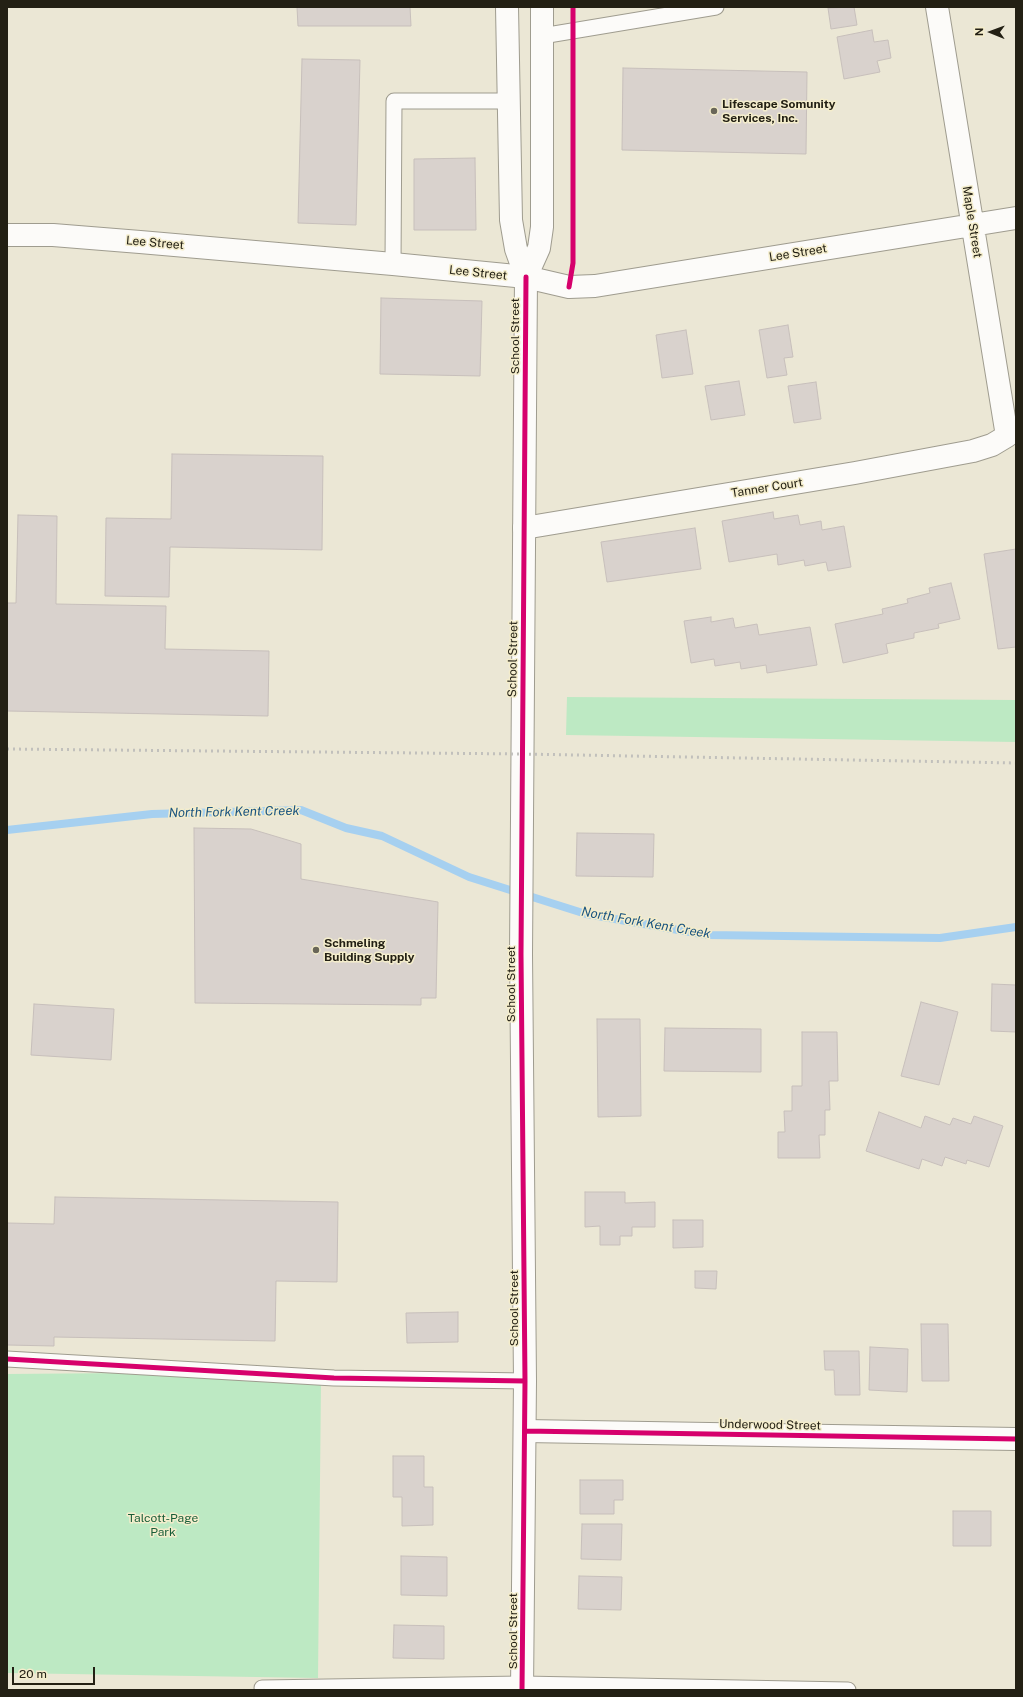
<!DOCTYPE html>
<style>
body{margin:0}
#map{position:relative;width:1023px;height:1697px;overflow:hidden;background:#ebe7d5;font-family:"Public Sans",sans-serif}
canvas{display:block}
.frame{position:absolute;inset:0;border:8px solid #232014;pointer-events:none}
.north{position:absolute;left:971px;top:12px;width:40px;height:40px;-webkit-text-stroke:3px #f4edcc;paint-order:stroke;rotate:271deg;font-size:11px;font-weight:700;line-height:16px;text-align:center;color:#232014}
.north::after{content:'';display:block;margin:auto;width:14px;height:18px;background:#232014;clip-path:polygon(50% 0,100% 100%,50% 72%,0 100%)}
.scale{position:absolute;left:12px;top:1667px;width:83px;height:18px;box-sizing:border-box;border:2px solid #232014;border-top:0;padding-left:5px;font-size:12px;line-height:14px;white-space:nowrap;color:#232014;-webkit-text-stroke:3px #f4edcc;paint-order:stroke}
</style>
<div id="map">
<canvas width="1023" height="1697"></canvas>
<div class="frame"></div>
<div class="north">N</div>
<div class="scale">20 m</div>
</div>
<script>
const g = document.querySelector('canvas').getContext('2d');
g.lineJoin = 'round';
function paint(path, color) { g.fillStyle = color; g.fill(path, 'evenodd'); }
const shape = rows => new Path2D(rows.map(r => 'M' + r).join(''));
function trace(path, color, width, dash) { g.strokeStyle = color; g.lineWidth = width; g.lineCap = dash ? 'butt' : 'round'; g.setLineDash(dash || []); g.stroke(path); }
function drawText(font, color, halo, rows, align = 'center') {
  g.font = font + ' "Public Sans",sans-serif'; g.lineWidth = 3; g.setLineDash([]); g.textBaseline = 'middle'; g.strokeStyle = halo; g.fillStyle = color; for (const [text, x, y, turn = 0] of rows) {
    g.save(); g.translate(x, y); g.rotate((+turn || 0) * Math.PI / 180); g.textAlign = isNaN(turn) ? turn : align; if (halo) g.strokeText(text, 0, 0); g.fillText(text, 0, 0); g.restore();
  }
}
const green = shape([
 [567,697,1016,700,1016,742,566,735],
 [128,1373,321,1381,318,1678,7,1673,7,1374]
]);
const stream = shape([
 [7,830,152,814,301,810,346,828,382,836,469,877,586,914,707,935,940,938,1016,927]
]);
const building = shape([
 [297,7,410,7,411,26,298,26,297,7],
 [854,7,857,25,831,29,828,8,854,7],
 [872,30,874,42,888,40,891,58,877,61,880,72,844,79,837,37,872,30],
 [302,59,360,60,356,225,298,223,302,59],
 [623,68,807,72,806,154,622,150,623,68],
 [475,158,476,230,414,230,414,159,475,158],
 [381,298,482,301,480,376,380,374,381,298],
 [788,325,793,357,784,358,787,375,767,378,759,330,788,325],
 [686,330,693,374,662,378,656,335,686,330],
 [739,381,745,415,711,420,705,386,739,381],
 [816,382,821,419,794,423,788,386,816,382],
 [172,454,323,456,322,550,170,547,169,597,105,596,106,518,171,519,172,454],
 [773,512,774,519,798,515,800,525,821,521,822,530,844,526,851,567,828,571,826,562,805,566,804,560,778,565,777,554,729,562,722,521,773,512],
 [18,515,57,516,56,604,166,606,165,649,269,651,268,716,7,711,7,603,16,603,18,515],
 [695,528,701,569,607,582,601,542,695,528],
 [1016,549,1016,647,998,649,984,554,1016,549],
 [951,583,960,619,938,624,939,628,914,633,914,638,886,644,888,653,843,663,835,624,883,614,882,609,908,603,907,599,930,593,929,588,951,583],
 [711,617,711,622,733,618,735,628,757,624,759,635,810,627,817,665,767,673,766,665,741,669,740,662,715,666,714,659,691,663,684,621,711,617],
 [194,828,251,829,301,844,301,879,438,902,436,998,421,998,421,1005,195,1003,194,828],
 [577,833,654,834,653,877,576,876,577,833],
 [992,984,1016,985,1016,1032,991,1031,992,984],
 [921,1002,958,1012,939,1085,901,1076,921,1002],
 [34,1004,114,1009,111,1060,31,1055,34,1004],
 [597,1019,640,1019,641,1116,598,1117,597,1019],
 [665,1028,761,1029,761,1072,664,1071,665,1028],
 [802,1032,837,1032,838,1081,829,1081,830,1110,825,1110,825,1135,819,1135,820,1158,778,1158,778,1132,785,1132,784,1111,792,1111,792,1086,802,1086,802,1032],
 [879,1112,921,1128,925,1116,950,1125,953,1118,971,1124,974,1116,1003,1126,989,1167,967,1160,966,1164,945,1157,942,1166,922,1159,919,1169,866,1151,879,1112],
 [585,1192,625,1192,625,1203,655,1202,655,1227,632,1227,632,1236,620,1236,620,1245,600,1245,600,1226,585,1227,585,1192],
 [55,1197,338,1202,337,1282,276,1281,275,1341,54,1337,54,1346,7,1345,7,1223,54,1224,55,1197],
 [673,1220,703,1220,703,1247,673,1248,673,1220],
 [695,1271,717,1271,716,1289,695,1288,695,1271],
 [458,1312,458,1342,407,1343,406,1313,458,1312],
 [921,1324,948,1324,949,1381,922,1381,921,1324],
 [870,1347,908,1349,907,1392,869,1390,870,1347],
 [824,1351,859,1351,860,1395,835,1395,834,1370,825,1370,824,1351],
 [393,1456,424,1456,424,1487,433,1487,433,1525,402,1526,402,1497,393,1497,393,1456],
 [580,1480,623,1480,623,1500,614,1500,614,1514,580,1514,580,1480],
 [953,1511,991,1511,991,1546,953,1546,953,1511],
 [582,1524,622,1524,621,1560,581,1559,582,1524],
 [401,1556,447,1557,447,1596,401,1595,401,1556],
 [579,1576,622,1577,621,1610,578,1609,579,1576],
 [394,1625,444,1626,444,1659,393,1658,394,1625]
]);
const lane = shape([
 [542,36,716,7],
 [393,264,394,101,509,101],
 [7,1359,334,1378,525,1381],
 [262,1688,522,1684,848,1690]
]);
const street = shape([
 [7,235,53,235,140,242,393,264,526,277,569,287,595,286,1016,218],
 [524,528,855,473,973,451,992,445,1007,436,937,7],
 [525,1431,1016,1439]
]);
const secondary = shape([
 [507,7,511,220,516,249,526,277,521,954,525,1381,522,1690],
 [526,277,539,248,542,227,542,7]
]);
const rail = shape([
 [7,749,522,754,1016,763]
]);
const cycleway = shape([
 [569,287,573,263,573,7],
 [7,1359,334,1378,525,1381],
 [525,1431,1016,1439],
 [522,1690,525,1381,521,954,526,277]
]);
const markers = [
 [714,111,4,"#696658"],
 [316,950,4,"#696658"]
];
const poiNames = [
 ["Lifescape Somunity",722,104],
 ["Services, Inc.",722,118],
 ["Schmeling",324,943],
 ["Building Supply",324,957]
];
const streetNames = [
 ["Maple Street",972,222,81],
 ["Lee Street",155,243,5],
 ["Lee Street",798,253,-9],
 ["Lee Street",478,273,6],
 ["School Street",515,336,-90],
 ["Tanner Court",767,488,-9],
 ["School Street",513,659,-89],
 ["School Street",511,984,-90],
 ["School Street",514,1308,-90],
 ["Underwood Street",770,1425,1],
 ["School Street",513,1631,-90]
];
const parkNames = [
 ["Talcott-Page",163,1518],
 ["Park",163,1532]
];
const waterNames = [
 ["North Fork Kent Creek",234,812,-1],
 ["North Fork Kent Creek",646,923,10]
];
paint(green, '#bde9c3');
trace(stream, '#a6d0f0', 8);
paint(building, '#d9d2cd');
trace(building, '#c7bfbb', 1);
trace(lane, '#9f9c8f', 17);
trace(street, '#9f9c8f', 24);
trace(secondary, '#9f9c8f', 24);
trace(lane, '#fcfbf9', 15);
trace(street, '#fcfbf9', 22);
trace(secondary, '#fcfbf9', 22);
trace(rail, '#c1c0bc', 3, [2, 4]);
trace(cycleway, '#d6006c', 5);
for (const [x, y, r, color] of markers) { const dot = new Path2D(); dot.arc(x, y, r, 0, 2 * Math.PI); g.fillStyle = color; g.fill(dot); trace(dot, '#f4edcc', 1.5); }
drawText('bold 12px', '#232014', '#f4edcc', poiNames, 'left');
drawText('12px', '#232014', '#f4edcc', streetNames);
drawText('12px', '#175d38', '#f4edcc', parkNames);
drawText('italic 13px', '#1b5580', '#f4edcc', waterNames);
</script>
